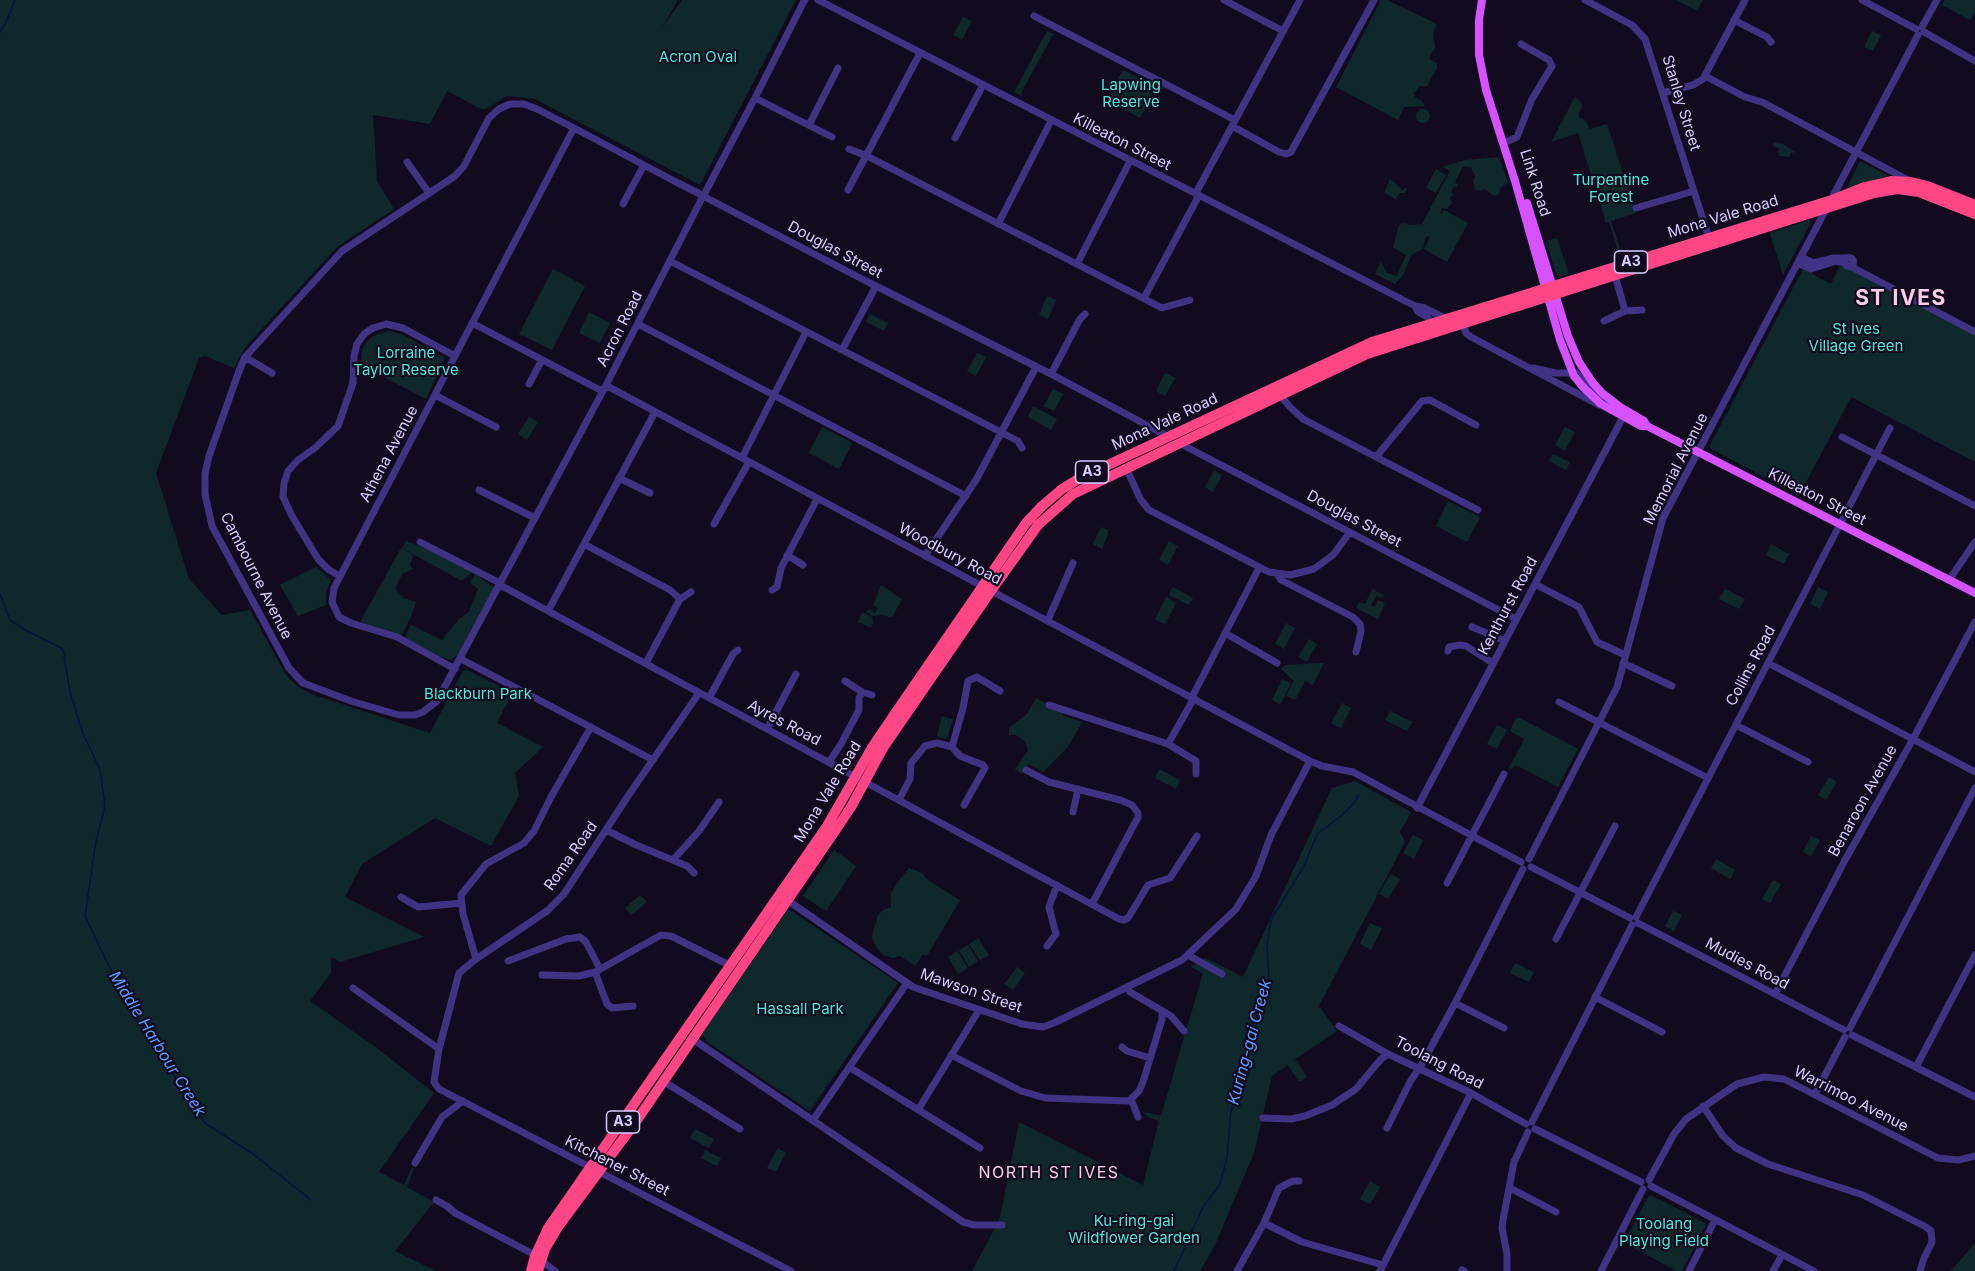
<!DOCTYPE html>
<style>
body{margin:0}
canvas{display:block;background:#120b20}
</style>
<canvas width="1975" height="1271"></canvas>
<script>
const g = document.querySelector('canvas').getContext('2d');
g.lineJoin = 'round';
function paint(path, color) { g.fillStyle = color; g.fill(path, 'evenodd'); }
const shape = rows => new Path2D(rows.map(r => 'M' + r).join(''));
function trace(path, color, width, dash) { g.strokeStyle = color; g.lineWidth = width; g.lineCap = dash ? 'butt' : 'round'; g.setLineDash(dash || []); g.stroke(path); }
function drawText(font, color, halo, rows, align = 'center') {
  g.font = font + ' Inter,sans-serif'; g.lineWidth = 4.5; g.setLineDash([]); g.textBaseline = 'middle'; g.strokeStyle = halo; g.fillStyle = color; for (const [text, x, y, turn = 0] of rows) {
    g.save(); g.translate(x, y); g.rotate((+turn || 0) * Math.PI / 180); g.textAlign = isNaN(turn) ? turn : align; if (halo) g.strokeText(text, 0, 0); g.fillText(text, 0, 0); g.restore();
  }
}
const green = shape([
 [0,0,678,0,661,29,682,0,796,0,700,185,535,99,507,96,486,109,481,109,447,91,430,124,373,115,377,181,394,209,337,247,246,346,234,368,205,356,199,358,156,473,189,579,222,615,250,610,286,675,297,686,311,694,430,733,463,671,467,670,512,693,497,723,543,747,515,773,519,796,491,846,435,818,362,864,345,897,424,937,340,962,331,957,331,973,310,1001,378,1049,434,1093,379,1172,404,1185,412,1167,414,1168,407,1187,434,1202,395,1251,436,1271,0,1271],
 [1381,0,1387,0,1437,24,1433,34,1435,47,1429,59,1437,63,1437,68,1427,86,1420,86,1414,93,1415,97,1423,102,1424,106,1404,107,1398,120,1336,87],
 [1676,0,1703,0,1697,11],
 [1945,0,1975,0,1975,12,1970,20,1942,5],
 [963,17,972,21,962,40,953,35],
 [1047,31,1055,35,1052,36,1021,93,1022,96,1014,92],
 [1872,31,1881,35,1873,51,1864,47],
 [1123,70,1157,87,1140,118,1106,100],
 [1575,97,1581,102,1582,108,1579,112,1579,117,1586,121,1589,129,1607,124,1636,213,1611,221,1623,257,1620,258,1609,222,1606,223,1578,133,1551,142],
 '1416 116a7 7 0 1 1 14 0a7 7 0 1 1-14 0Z',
 [1774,143,1783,144,1795,152,1791,153,1789,157,1780,156,1778,155,1779,148,1773,146],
 [1499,157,1508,182,1500,189,1499,194,1494,196,1484,189,1481,191,1475,189,1473,181,1475,176,1471,167,1463,166,1455,182,1458,185,1456,188,1454,186,1451,192,1454,195,1450,197,1452,203,1447,209,1442,208,1441,210,1441,214,1444,210,1468,223,1447,262,1424,249,1430,237,1426,236,1423,249,1412,254,1403,275,1395,284,1375,274,1381,262,1387,273,1397,276,1406,255,1393,247,1399,225,1405,223,1409,225,1422,224,1450,171,1442,167,1465,160],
 [1860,161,1887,175,1887,176,1847,188],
 [1436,169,1446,175,1436,193,1426,188],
 [1390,179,1403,190,1405,188,1408,188,1405,193,1400,193,1396,199,1384,193],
 [1810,220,1811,222,1783,275,1770,233],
 [1557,238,1569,274,1561,277,1556,274,1546,241],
 [1841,264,1975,335,1975,462,1851,397,1799,496,1710,448,1710,445,1803,269,1831,284],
 [553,269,585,286,552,350,519,334],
 [1047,296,1056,300,1048,319,1039,315],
 [589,312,610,323,600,343,579,333],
 [870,314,888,323,884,331,866,322],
 [389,331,401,334,445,358,426,399,361,365,362,350,366,343,373,336],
 [977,353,986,357,976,376,967,371],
 [1165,373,1175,378,1165,396,1156,391],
 [1053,389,1063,394,1054,411,1044,406],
 [1033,406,1057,419,1051,430,1028,417],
 [529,417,538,422,527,440,518,434],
 [822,427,852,443,839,469,809,453],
 [1565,427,1575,432,1565,451,1555,445],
 [1553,454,1570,462,1566,470,1549,461],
 [1214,470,1222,475,1213,492,1205,487],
 [1448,501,1480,517,1467,542,1436,526],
 [1101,527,1108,530,1108,534,1102,549,1093,544],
 [406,541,439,554,472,572,462,581,402,548],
 [1169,541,1178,546,1168,565,1159,560],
 [1771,544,1789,554,1784,564,1766,555],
 [401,548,413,555,410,566,413,569,402,574,395,589,404,598,416,602,410,619,401,637,360,622],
 [316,567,331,580,326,593,326,605,298,616,280,585],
 [475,574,496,589,474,628,472,627,461,652,451,660,432,654,404,639,411,625,442,640,459,619,469,612,478,589,470,582],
 [881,585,902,599,892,617,880,615,873,616,866,612,870,609,875,613,878,609,873,605],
 [1173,587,1193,598,1189,605,1169,595],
 [1818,587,1828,592,1820,609,1810,604],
 [1373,588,1377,592,1384,594,1382,598,1376,596,1371,605,1375,607,1378,600,1385,603,1378,619,1356,608,1359,602,1365,604],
 [1725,589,1745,599,1739,609,1719,599],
 [1166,597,1176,603,1165,624,1155,619],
 [862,612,872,617,873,622,871,628,858,622],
 [1286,623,1295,628,1284,649,1275,644],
 [1309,639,1317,644,1307,662,1298,657],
 [1324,663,1313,685,1305,681,1295,700,1286,696,1294,681,1281,669,1285,665],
 [1282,679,1291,683,1280,705,1272,700],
 [1036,698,1063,713,1062,715,1082,722,1068,747,1043,772,1029,764,1022,774,1015,769,1028,750,1025,741,1016,735,1009,735,1009,728,1027,714],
 [1342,703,1351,708,1341,728,1331,723],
 [1390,711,1412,722,1407,731,1385,720],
 [942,716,953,719,947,739,937,736],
 [1516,718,1520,718,1578,749,1558,787,1516,765,1510,770,1509,768,1524,739,1510,731],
 [1497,725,1507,730,1497,749,1487,744],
 [1159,769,1180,780,1176,789,1155,778],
 [1829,777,1837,782,1826,800,1818,795],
 [1355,781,1411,812,1400,832,1405,842,1319,1006,1337,1031,1294,1060,1296,1060,1307,1077,1299,1082,1288,1065,1272,1076,1254,1153,1215,1245,1200,1271,972,1271,1000,1218,1019,1122,1143,1185,1159,1121,1147,1117,1143,1112,1161,1116,1203,973,1191,967,1206,958,1243,977,1332,788],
 [1413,835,1423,840,1414,859,1403,853],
 [1811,836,1820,840,1811,857,1803,852],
 [834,850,856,866,826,911,803,896],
 [1716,859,1735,870,1730,879,1711,868],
 [909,868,922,873,929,881,960,900,927,956,923,954,915,966,900,956,893,958,883,955,876,947,872,937,878,915,883,910,891,907,891,893,899,880],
 [1391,874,1400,879,1388,899,1379,894],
 [1773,880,1781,884,1770,903,1762,899],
 [640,895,647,902,631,915,625,908],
 [788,910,790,910,898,983,810,1111,706,1041,702,1034],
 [1673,911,1682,915,1674,931,1665,926],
 [1370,923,1382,928,1371,950,1360,944],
 [978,938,989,955,980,960,969,944],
 [968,945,978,961,969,967,959,950],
 [957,951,968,968,958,974,948,957],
 [1515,963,1534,972,1529,982,1510,973],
 [1017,967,1025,973,1013,990,1004,984],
 [695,1129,714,1139,709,1148,690,1138],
 [778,1148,786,1153,776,1172,767,1168],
 [705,1150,721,1158,717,1166,701,1158],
 [1370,1181,1380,1187,1370,1204,1360,1199],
 [1651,1195,1705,1223,1705,1227,1682,1271,1677,1271,1624,1243,1648,1197],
 [1975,1243,1975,1271,1951,1271]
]);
const stream = shape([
 [0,32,7,20,15,0],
 [0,594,10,620,27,631,63,649,70,692,83,734,100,769,105,806,96,841,85,916,124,998,205,1123,253,1154,311,1200],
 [1174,1271,1203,1207,1220,1184,1227,1157,1231,1112,1269,978,1267,944,1271,920,1304,866,1317,834,1341,816,1354,803,1359,795]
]);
const minor = shape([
 [805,0,804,1,755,98,708,187,705,193,703,196,702,198,604,389,437,701,423,712,415,715,399,715,351,701,303,683,289,668,212,526,205,494,205,474,209,456,239,371,245,357,342,251,455,176,464,166,489,118,499,109,510,104,524,104,537,109,574,128,676,182,698,193,703,196,862,279,876,286,1051,374,1169,437],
 [818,0,1415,306,1422,307,1447,319],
 [1224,0,1283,31],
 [1585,0,1632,25,1645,39,1710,241],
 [1862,0,1916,29],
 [1034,16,1235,120],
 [1734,20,1767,37,1771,42],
 [1922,27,1937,0],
 [1924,32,1975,61],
 [1705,76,1745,97,1762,102,1908,180],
 [1663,93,1693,85,1703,79,1745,0],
 [755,98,832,137],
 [809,125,838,68],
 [1232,126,1279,152,1286,154,1291,152,1374,0],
 [955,138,983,85],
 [1508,141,1517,137,1532,99,1552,66,1549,60,1521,44],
 [849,149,867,156,1162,308,1190,300],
 [407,162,429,193],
 [848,190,920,53],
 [623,204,644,165],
 [1636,208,1694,191],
 [998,224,1051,121],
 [1801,257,1813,263,1834,258,1847,258],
 '1844.5 262a4.5 4.5 0 1 1 9 0a4.5 4.5 0 1 1-9 0Z',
 [670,261,1018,441,1022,448],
 [1798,263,1811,269,1836,261,1845,263],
 [1077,264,1130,161],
 [1850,266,1975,332],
 [1615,275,1625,311,1642,310],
 [1144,298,1197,199,1197,191,1300,0],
 [1415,306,1418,312,1427,317,1432,323],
 [1604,321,1625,311],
 [1462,322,1466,333,1471,337,1599,405],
 [472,323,600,390,609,387,1310,761,1322,766,1353,772,1521,862],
 [638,324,966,496],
 [842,350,876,286],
 [245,357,272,373],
 [1533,368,1556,373,1576,373,1604,401,1617,407],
 [1051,374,1080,319,1085,314],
 [529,384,542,360],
 [1279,394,1290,407,1303,419,1478,510],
 [435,395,496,427],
 [1842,437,1975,506],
 [1179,443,1516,619],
 [1376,457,1422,401,1430,400,1476,425],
 [742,458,806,332],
 [1126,468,1141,500,1149,510,1269,572,1290,575,1314,569,1333,555,1350,532],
 [619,478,650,493],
 [479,490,535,518],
 [714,524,749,462],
 [420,542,498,582,502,586,548,611,1119,919,1124,920,1128,918,1148,885,1170,878,1197,836],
 [584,544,670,590,680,599,691,592],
 [787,555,803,565],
 [925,556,976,480,1036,367],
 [1277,574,1281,580,1353,617,1360,624,1361,631,1356,652],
 [340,576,329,570,318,559,292,516,283,497,284,483,288,471,298,460,315,448,338,426,353,383,354,356,357,344,364,334,373,328,386,324,403,328,455,356],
 [1949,580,1975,542],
 [1535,584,1579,607,1597,642,1625,655],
 [772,590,777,587,781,568,817,499],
 [548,611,655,412],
 [1048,620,1073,563],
 [1472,627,1503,640,1506,639],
 [1225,633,1277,663],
 [1448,651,1449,647,1460,645,1466,646,1493,663],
 [461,659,653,760],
 [646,663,680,599],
 [1623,663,1672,686],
 [1768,663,1975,772],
 [455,669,397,637,351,623,339,617,332,602,334,588,574,128],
 [845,681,862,692,872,695],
 [699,693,628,796,564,894,547,911,476,959,459,973,439,1049,434,1082,439,1089,791,1271],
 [1192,697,1259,568],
 [709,698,733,654,738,650],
 [1559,702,1708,778],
 [1049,705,1168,744,1196,761,1196,774],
 [1736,725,1808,762],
 [767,729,796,674],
 [1168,744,1194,698],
 [952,747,963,708,968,681,977,677,1000,691],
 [829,762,841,744,859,710,859,698,862,692],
 [1026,770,1049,782,1120,800,1132,805,1138,813,1138,817,1092,904],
 [899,800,910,779,911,763,925,746,937,743,952,747,960,756,983,765,985,768,964,805],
 [1417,808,1623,417,1620,415],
 [1073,812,1078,789],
 [606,830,634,844,687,866,694,873],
 [1529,859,1617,687,1663,518,1918,35],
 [673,860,699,831,719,802],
 [1531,867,1630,918],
 [1447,883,1504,774],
 [401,897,418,907,462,903],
 [787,900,913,987,1022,1024,1043,1027,1054,1023,1182,960,1236,909,1256,876,1271,835,1310,761],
 [1636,917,1890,428],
 [1638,923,1844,1030],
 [1556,939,1615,826],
 [1047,946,1056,934,1049,907,1057,885],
 [1188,955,1222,974],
 [476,959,463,914,461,895,486,864,524,843,534,831,551,797,591,727],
 [508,961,566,939,580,937,586,942,600,969],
 [595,972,607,1004,612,1008,633,1006],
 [542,975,579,976,595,972,661,935,671,936,731,966],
 [1127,987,1130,992,1171,1016,1184,1031],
 [353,988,439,1049],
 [1775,994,1844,862,1913,739,1975,622],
 [1595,997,1662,1032],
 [1455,1003,1504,1028],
 [1339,1026,1388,1054,1471,1093,1526,1124],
 [1850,1028,1975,788],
 [1852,1035,1975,1097],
 [691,1038,963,1222,974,1225,1002,1225],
 [1122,1047,1127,1051,1150,1058],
 [951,1055,1021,1091,1045,1098,1129,1101,1139,1091,1143,1082,1162,1019,1162,1011],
 [849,1067,980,1148],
 [1916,1067,1975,955],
 [663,1081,740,1129],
 [1815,1094,1845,1037],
 [1131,1099,1138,1117],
 [1703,1106,1723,1136,1736,1148,1768,1164,1863,1195,1926,1227,1931,1231,1932,1242,1924,1258,1920,1271],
 [918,1110,979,1010],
 [1263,1118,1291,1119,1305,1116,1332,1105,1356,1089,1381,1059,1388,1054],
 [813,1120,907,983],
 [1532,1122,1632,925],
 [1387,1128,1410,1082,1422,1064,1455,1003,1523,869],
 [1535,1129,1641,1182],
 [415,1163,442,1117,463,1101],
 [1649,1180,1674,1134,1686,1119,1737,1084,1764,1077,1784,1079,1938,1158,1958,1160,1975,1156],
 [1651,1186,1814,1271],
 [1510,1188,1556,1212],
 [436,1200,447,1206,455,1213,531,1253,555,1271],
 [1264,1223,1302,1242,1383,1265],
 [1462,1270,1464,1271],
 [1237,1271,1264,1223,1279,1188,1293,1181,1299,1181],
 [1380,1271,1471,1093],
 [1507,1271,1507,1254,1502,1228,1503,1220,1514,1162,1528,1132],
 [1601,1271,1643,1189],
 [1689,1271,1715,1220],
 [1773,1271,1782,1255]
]);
const major = shape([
 [1482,0,1479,20,1479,55,1486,90,1515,181,1560,340,1574,376,1583,387,1601,404,1641,426,1647,426,1975,593],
 [1527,203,1568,336,1579,362,1593,383,1602,393,1620,407,1644,421,1647,426]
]);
const highway = shape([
 [531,1271,535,1256,548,1228,827,826,873,746,896,712,1026,523,1042,506,1062,489,1080,478,1372,342,1832,200,1865,187,1891,181,1911,182,1927,186,1975,205],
 [538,1271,545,1249,558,1227,637,1120,835,831,851,807,883,748,991,591,1038,525,1073,494,1367,354,1874,193,1897,189,1919,192,1975,214]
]);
const shields = [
 [1631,262,33],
 [1092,472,33],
 [623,1122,33]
];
const shieldNames = [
 ["A3",1631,262],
 ["A3",1092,472],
 ["A3",623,1122]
];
const parkNames = [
 ["Acron Oval",698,57],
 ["Lapwing",1131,85],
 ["Reserve",1131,102],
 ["Turpentine",1611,180],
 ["Forest",1611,197],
 ["St Ives",1856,329],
 ["Village Green",1856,346],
 ["Lorraine",406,353],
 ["Taylor Reserve",406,370],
 ["Blackburn Park",478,694],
 ["Hassall Park",800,1009],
 ["Ku-ring-gai",1134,1221],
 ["Wildflower Garden",1134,1238],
 ["Toolang",1664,1224],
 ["Playing Field",1664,1241]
];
const streetNames = [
 ["Stanley Street",1681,103,73],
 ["Killeaton Street",1122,142,27],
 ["Link Road",1535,183,72],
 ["Mona Vale Road",1723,217,-17],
 ["Douglas Street",835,250,28],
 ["Acron Road",620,329,-63],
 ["Mona Vale Road",1165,422,-25],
 ["Athena Avenue",389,454,-62],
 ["Memorial Avenue",1676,469,-63],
 ["Killeaton Street",1817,497,27],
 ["Douglas Street",1354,519,28],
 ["Woodbury Road",950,554,28],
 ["Cambourne Avenue",256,576,63],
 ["Kenthurst Road",1508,606,-62],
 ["Collins Road",1751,666,-62],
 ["Ayres Road",784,723,28],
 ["Mona Vale Road",828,792,-59],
 ["Benaroon Avenue",1863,801,-61],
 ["Roma Road",571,856,-55],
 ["Mudies Road",1747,964,28],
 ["Mawson Street",971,991,19],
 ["Toolang Road",1439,1063,27],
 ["Warrimoo Avenue",1851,1099,27],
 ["Kitchener Street",617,1166,27]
];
const waterNames = [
 ["Kuring-gai Creek",1250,1042,-75],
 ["Middle Harbour Creek",157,1044,58]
];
const neighbourhoodNames = [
 ["NORTH ST IVES",1049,1173]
];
const districtNames = [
 ["ST IVES",1901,299]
];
paint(green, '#0e282b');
trace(stream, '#06133f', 1.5);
trace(minor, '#413383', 7);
trace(major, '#d652ff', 8);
trace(highway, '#ff4685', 10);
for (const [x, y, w] of shields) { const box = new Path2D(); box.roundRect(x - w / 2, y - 11, w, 22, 4.5); g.fillStyle = '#120b20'; g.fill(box); trace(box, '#d8cbff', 1.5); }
drawText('bold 14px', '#d8cbff', null, shieldNames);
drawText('15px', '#4fe6d5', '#120b20', parkNames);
drawText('15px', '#d8cbff', '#120b20', streetNames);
drawText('italic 16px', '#599bff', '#120b20', waterNames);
g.letterSpacing = '1.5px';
drawText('16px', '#ffcde6', '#120b20', neighbourhoodNames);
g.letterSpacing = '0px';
g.letterSpacing = '1.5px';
drawText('bold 21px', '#ffcde6', '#120b20', districtNames);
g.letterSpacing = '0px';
</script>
